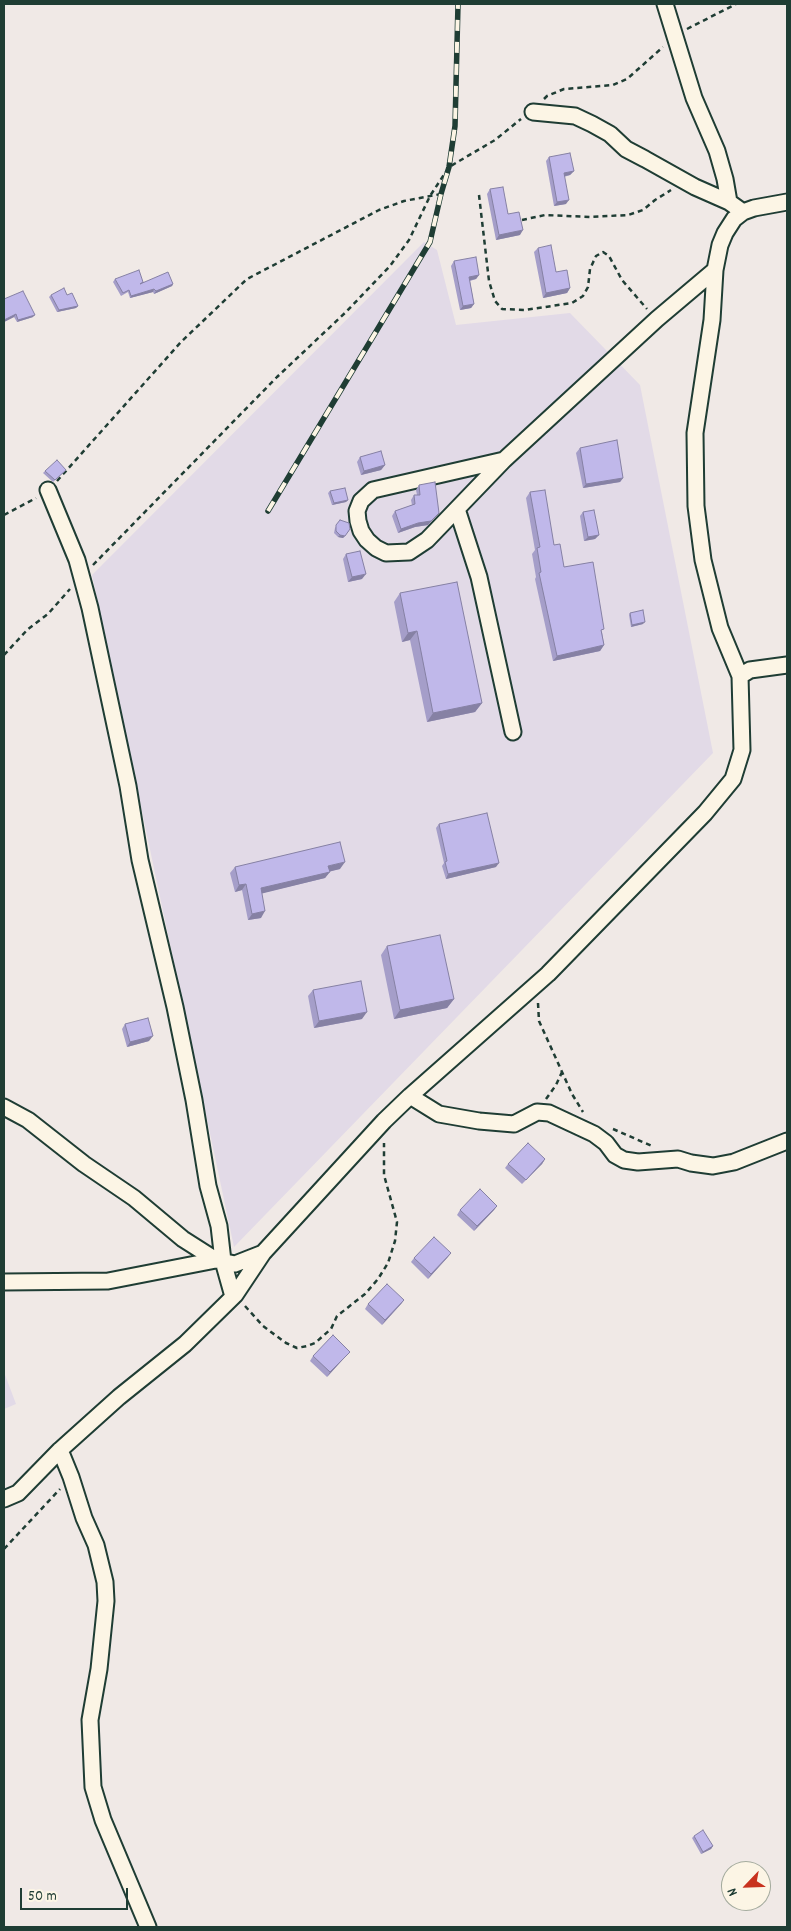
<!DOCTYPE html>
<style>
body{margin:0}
#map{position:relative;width:791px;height:1931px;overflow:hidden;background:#f0e9e6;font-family:Dekko,sans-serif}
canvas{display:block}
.frame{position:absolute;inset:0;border:5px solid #1f3d34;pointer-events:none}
.north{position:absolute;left:721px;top:1861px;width:50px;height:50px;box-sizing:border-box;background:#fcf5e5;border:1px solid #a4ab9e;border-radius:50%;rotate:246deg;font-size:14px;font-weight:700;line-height:20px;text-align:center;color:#1f3d34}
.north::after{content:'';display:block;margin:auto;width:18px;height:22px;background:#c8321e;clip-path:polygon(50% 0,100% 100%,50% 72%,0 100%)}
.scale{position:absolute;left:20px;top:1888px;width:108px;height:22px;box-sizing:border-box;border:2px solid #1f3d34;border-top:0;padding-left:6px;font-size:15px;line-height:18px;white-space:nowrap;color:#1f3d34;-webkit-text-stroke:4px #fcf5e5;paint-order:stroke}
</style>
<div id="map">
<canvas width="791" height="1931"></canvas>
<div class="frame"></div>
<div class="north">N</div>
<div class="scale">50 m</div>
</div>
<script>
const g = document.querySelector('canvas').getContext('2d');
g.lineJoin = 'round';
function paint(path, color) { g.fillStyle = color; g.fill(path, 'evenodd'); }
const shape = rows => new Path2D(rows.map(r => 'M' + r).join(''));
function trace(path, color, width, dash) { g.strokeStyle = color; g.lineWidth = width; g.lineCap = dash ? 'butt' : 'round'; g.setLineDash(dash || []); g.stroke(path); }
const built = shape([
 [424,242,437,250,456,325,570,313,640,385,713,753,234,1247,92,575],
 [4,1372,16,1404,4,1409]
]);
const path = shape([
 [687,29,736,4],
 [544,99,547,96,564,89,613,85,627,79,663,47],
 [479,195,489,281,495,301,502,309,525,310,572,303,583,296,588,287,590,269,596,256,603,252,609,256,622,280,647,309],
 [522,220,545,215,590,217,628,215,643,210,655,200,671,190],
 [57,481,181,342,247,279,379,210,404,201,441,194],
 [4,515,36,498],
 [93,565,277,377,346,312,390,266,409,240,430,196,449,167,495,140,521,119],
 [4,655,28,629,48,614,70,589],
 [538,1003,539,1021,572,1094,583,1112],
 [546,1099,556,1085,562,1072],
 [613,1129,652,1146],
 [245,1306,263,1326,286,1343,297,1348,307,1346,315,1343,331,1329,337,1316,365,1294,378,1279,388,1263,395,1241,397,1222,384,1175,384,1143],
 [4,1549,60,1489]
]);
const minor = shape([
 [665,4,694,98,717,151,725,179,729,202,743,212],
 [533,112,575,116,592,124,610,134,626,149,645,159,695,187,729,202],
 [504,460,373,490,361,501,357,511,358,521,361,531,367,540,376,548,386,553,409,552,427,540,504,460,657,319,715,270],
 [48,490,77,560,90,608,128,786,140,860,175,1007,194,1100,208,1186,219,1226,223,1261,232,1293,235,1295],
 [457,509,479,577,513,732],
 [740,676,750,670,787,665],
 [410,1096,439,1114,479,1121,514,1124,537,1112,549,1113,594,1134,606,1143,615,1155,624,1160,638,1162,678,1159,691,1163,713,1166,734,1162,787,1141],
 [4,1107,28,1120,84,1164,134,1198,183,1239,216,1260,235,1264,263,1253],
 [4,1282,108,1281,216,1260],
 [60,1450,71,1477,84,1518,96,1545,105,1582,106,1601,99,1669,90,1720,93,1787,103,1820,148,1927],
 [4,1499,18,1493,60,1450,119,1397,185,1344,235,1295,263,1253,384,1121,410,1096,548,974,705,813,733,779,742,750,740,676,720,628,703,560,696,506,695,433,712,320,715,270,720,245,725,233,734,219,743,212,754,208,787,202]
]);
const rail = shape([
 [268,511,430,242,441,194,449,167,455,126,458,4]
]);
const wall = shape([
 [549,157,574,171,570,175,564,177,566,204,554,206,546,161],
 [490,189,508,214,520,235,496,240,487,194],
 [538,248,556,272,570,288,567,293,543,298,534,252],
 [454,261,479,275,476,279,470,281,474,304,471,308,460,310,451,266],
 [115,279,143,282,173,284,172,286,154,294,153,292,130,298,128,292,121,296,113,282],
 [51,295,67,295,78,306,76,308,57,312,49,297],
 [4,299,33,317,17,322,14,317,4,322],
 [580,448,623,478,620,482,583,488,576,453],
 [360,457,385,465,381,470,361,475,357,462],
 [45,471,64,472,53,482,43,473],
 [419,485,439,513,428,525,415,527,398,533,392,516,395,511,412,505,411,500,414,495,417,495,416,490],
 [330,491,348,500,346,502,332,505,328,493],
 [530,492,564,567,602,632,604,645,600,651,553,661,535,579,536,577,532,554,535,550,526,498],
 [583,512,599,535,595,539,584,541,580,516],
 [340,520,349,531,343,538,338,537,334,533,335,528],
 [346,554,362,579,348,582,343,559],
 [400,593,482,703,475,712,427,722,410,640,402,642,394,602],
 [630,613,643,624,631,627,629,615],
 [439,824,496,867,446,879,442,866,444,863,436,828],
 [235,867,340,869,330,871,325,878,262,893,261,918,248,920,242,890,235,892,230,873],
 [387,946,454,999,447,1008,394,1019,381,955],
 [313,990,362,1019,314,1028,308,996],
 [125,1024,149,1041,127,1047,122,1029],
 [545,1159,542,1164,522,1184,505,1168,508,1164],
 [497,1206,494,1210,474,1231,457,1215,460,1210],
 [451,1253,447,1258,428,1279,411,1262,414,1258],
 [404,1300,401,1304,382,1325,365,1309,368,1304],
 [313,1356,346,1356,327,1377,310,1361],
 [694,1836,713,1846,711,1849,701,1854,692,1838]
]);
const shadedWall = shape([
 [574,171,570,175,560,177,564,173],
 [569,200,566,204,554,206,557,202],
 [523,230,520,235,496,240,499,235],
 [479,275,476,279,466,281,469,277],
 [173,284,172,286,154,294,156,291],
 [570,288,567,293,543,298,546,293],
 [154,289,153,292,130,298,131,296],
 [474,304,471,308,460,310,463,306],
 [78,306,76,308,57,312,59,310],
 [16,314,14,317,4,322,4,320],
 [35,315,33,317,17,322,18,320],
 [385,465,381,470,361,475,364,471],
 [623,478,620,482,583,488,586,484],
 [348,500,346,502,332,505,334,503],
 [439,513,428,525,415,527,398,533,401,529,418,523],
 [340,535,345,536,343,538,338,537],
 [599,535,595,539,584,541,588,537],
 [366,574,362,579,348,582,352,577],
 [645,622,643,624,631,627,632,625],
 [417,631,410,640,402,642,408,633],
 [604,645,600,651,553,661,557,656],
 [482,703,475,712,427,722,433,713],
 [345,862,340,869,324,873,328,866],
 [499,863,496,867,446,879,448,874],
 [330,872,325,878,256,895,261,888],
 [246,884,242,890,235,892,239,885],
 [265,911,261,918,248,920,252,914],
 [454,999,447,1008,394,1019,400,1010],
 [367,1012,362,1019,314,1028,319,1021],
 [153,1036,149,1041,127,1047,130,1042],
 [545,1159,542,1164,522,1184,526,1180],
 [497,1206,494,1210,474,1231,477,1226],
 [451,1253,447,1258,428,1279,431,1274],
 [404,1300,401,1304,382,1325,385,1320],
 [350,1352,346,1356,327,1377,330,1372],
 [713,1846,711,1849,701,1854,703,1852]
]);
const building = shape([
 [570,153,574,171,564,173,569,200,557,202,549,157,570,153],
 [503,187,508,214,519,212,523,230,499,235,490,189,503,187],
 [551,245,556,272,567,270,570,288,546,293,538,248,551,245],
 [476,257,479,275,469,277,474,304,463,306,454,261,476,257],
 [139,270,143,282,140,284,168,272,173,284,156,291,154,289,131,296,129,290,123,293,115,279,139,270],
 [64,288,67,295,72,293,78,306,59,310,51,295,64,288],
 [23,291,35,315,18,320,16,314,4,320,4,299,23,291],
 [617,440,623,478,586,484,580,448,617,440],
 [381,451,385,465,364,471,360,457,381,451],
 [57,460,66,470,55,480,45,471,57,460],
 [435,482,439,513,431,521,418,523,401,529,395,511,415,504,414,495,420,495,419,485,435,482],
 [345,488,348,500,334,503,330,491,345,488],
 [545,490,554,545,560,544,564,567,593,562,604,629,601,630,604,645,557,656,539,573,541,572,537,548,540,547,530,492,545,490],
 [594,510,599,535,588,537,583,512,594,510],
 [340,520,349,523,350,529,345,536,340,535,336,531,336,525,340,520],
 [360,551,366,574,352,577,346,554,360,551],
 [457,582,482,703,433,713,417,631,408,633,400,593,457,582],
 [643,610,645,622,632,625,630,613,643,610],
 [487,813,499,863,448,874,445,862,447,861,439,824,487,813],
 [340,842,345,862,328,866,330,872,261,888,265,911,252,914,246,884,239,885,235,867,340,842],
 [440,935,454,999,400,1010,387,946,440,935],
 [361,981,367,1012,319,1021,313,990,361,981],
 [148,1018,153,1036,130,1042,125,1024,148,1018],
 [528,1143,545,1159,526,1180,508,1164,528,1143],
 [480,1189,497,1206,477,1226,460,1210,480,1189],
 [434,1237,451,1253,431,1274,414,1258,434,1237],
 [387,1284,404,1300,385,1320,368,1304,387,1284],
 [333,1335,350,1352,330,1372,313,1356,333,1335],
 [703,1830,713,1846,703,1852,694,1836,703,1830]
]);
paint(built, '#e2dae7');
trace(minor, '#1f3d34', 19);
trace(path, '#1f3d34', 2.5, [5, 4]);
trace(minor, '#fcf5e5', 15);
trace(rail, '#1f3d34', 5.5);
trace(rail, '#fcf5e5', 4, [11]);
paint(wall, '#a59ec9');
paint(shadedWall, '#8681a4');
paint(building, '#c0b8ea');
trace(building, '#8681a4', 1);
</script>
